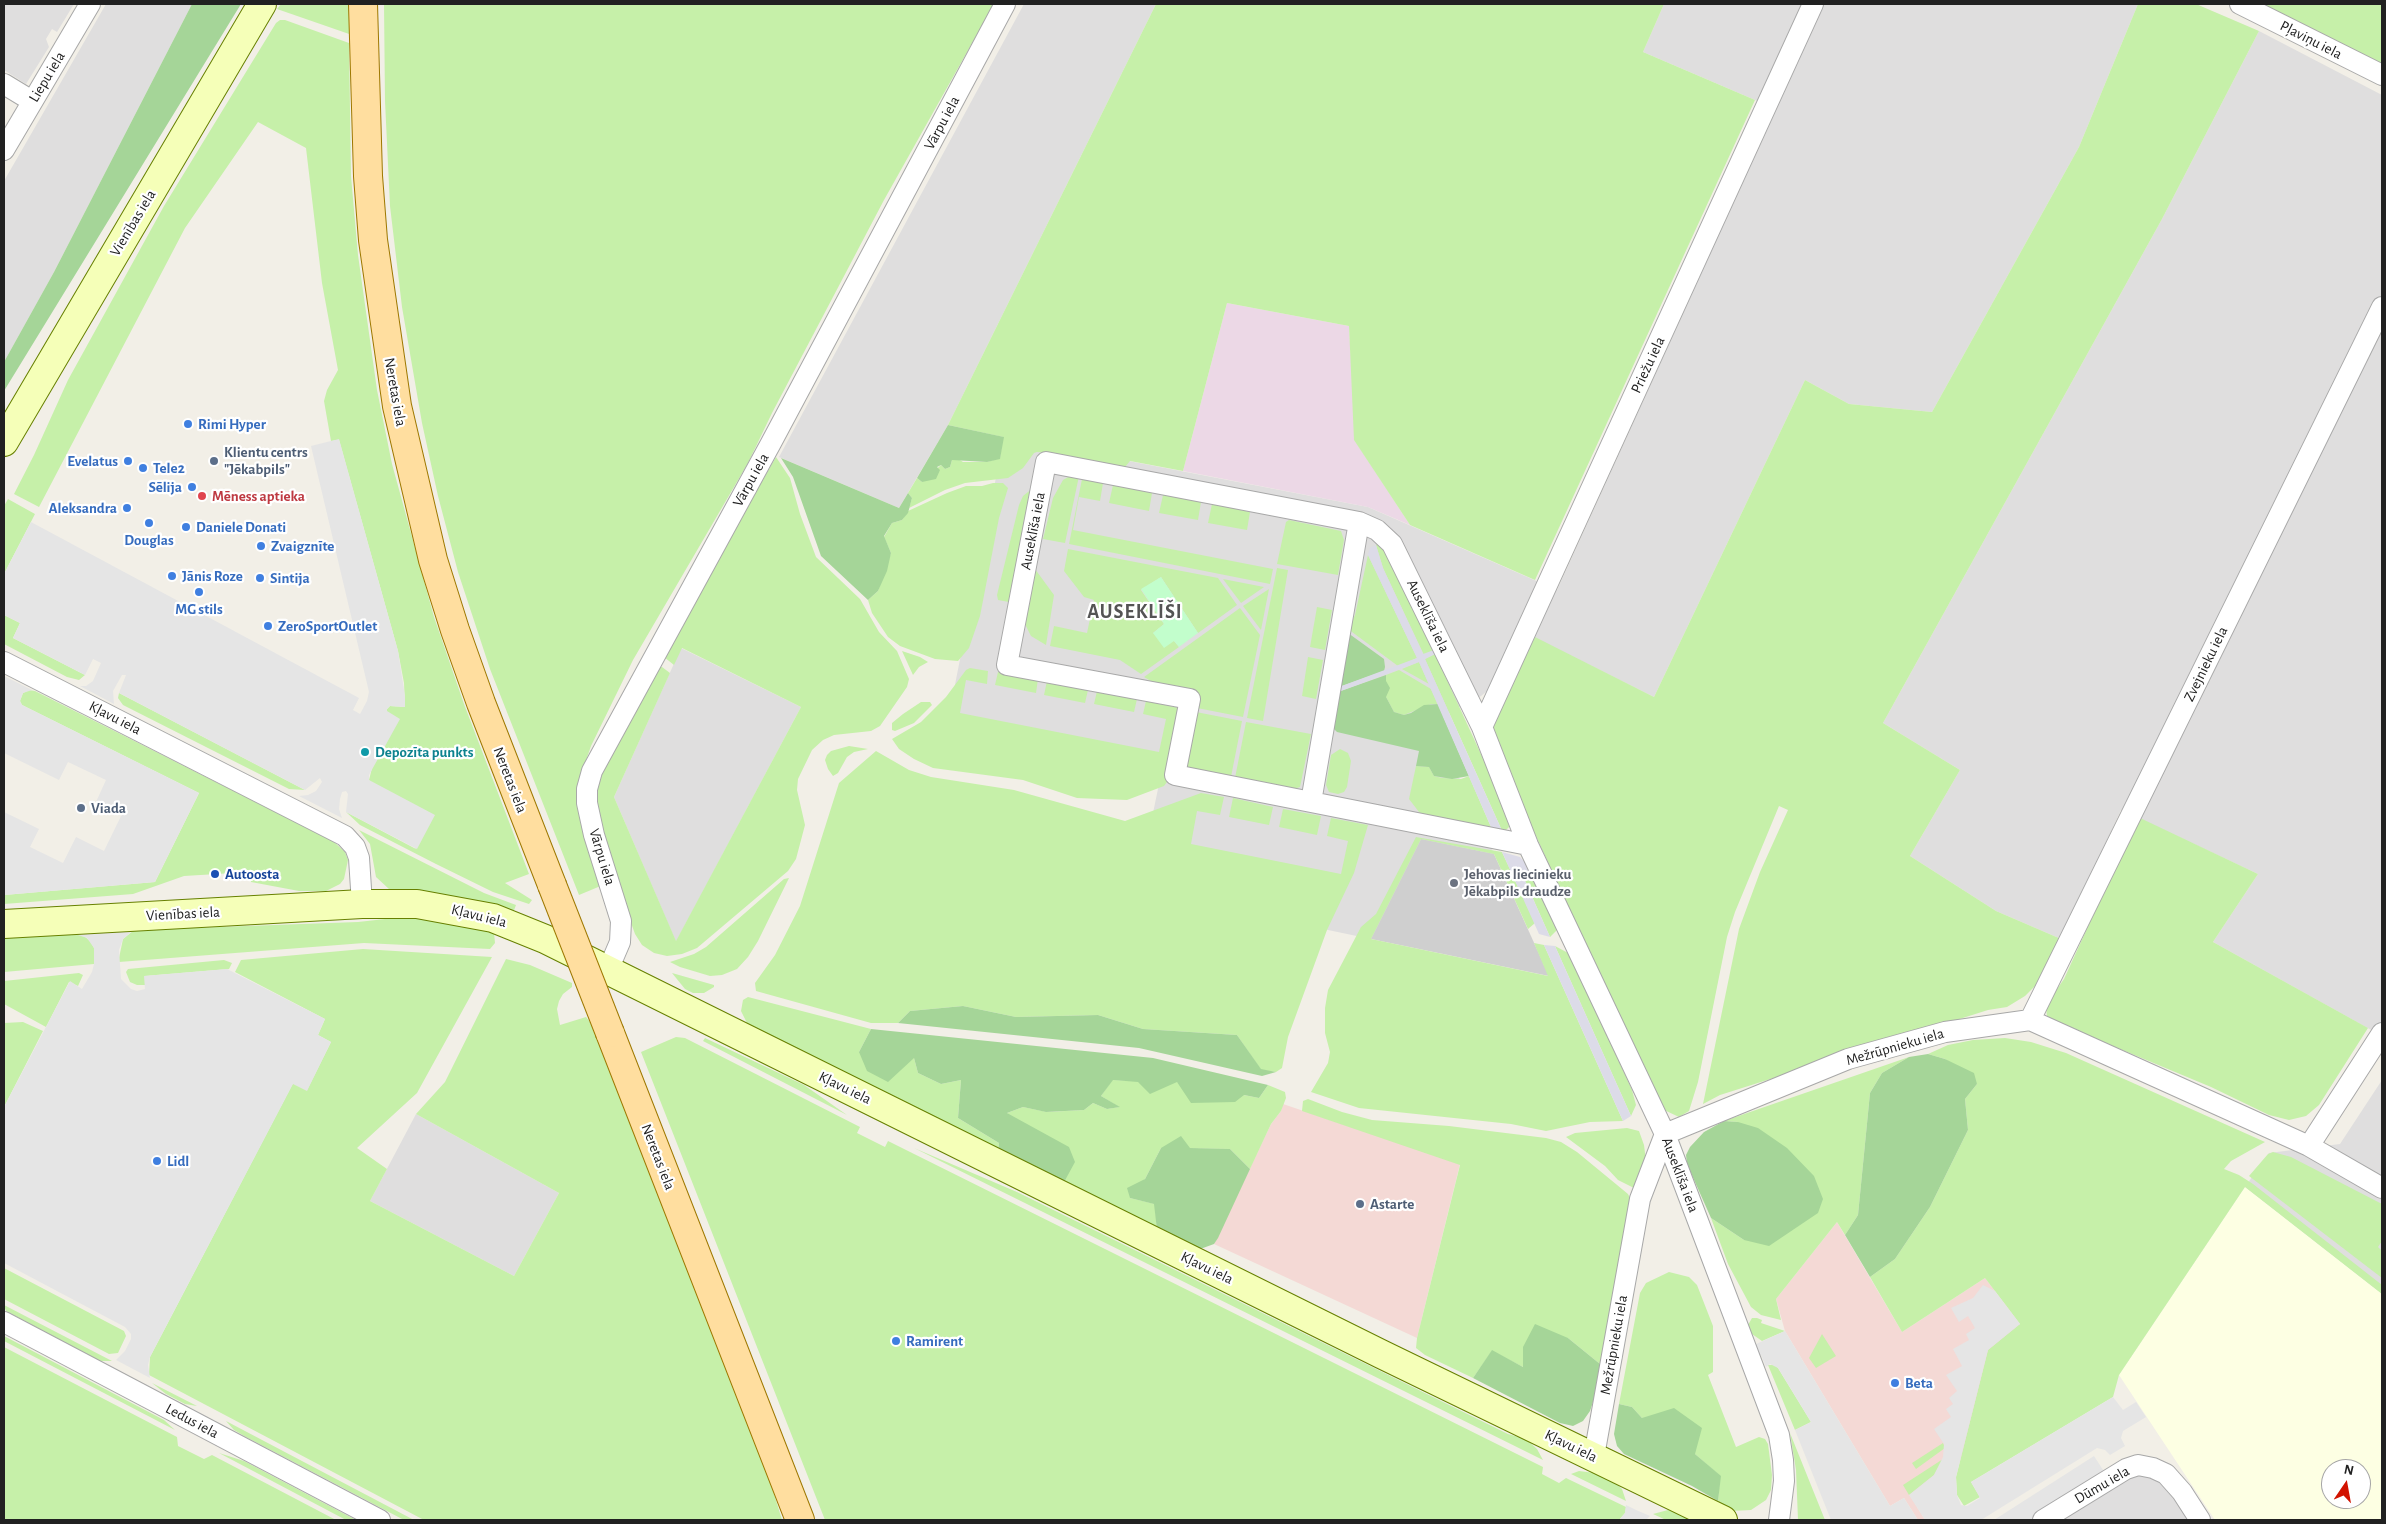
<!DOCTYPE html>
<meta charset="utf-8">
<style>
body{margin:0}
#map{position:relative;width:2386px;height:1524px;overflow:hidden;background:#f2efe7;font-family:"Alegreya Sans",sans-serif}
canvas{display:block}
.frame{position:absolute;inset:0;border:5px solid #212121;pointer-events:none}
.north{position:absolute;left:2321px;top:1459px;width:50px;height:50px;box-sizing:border-box;background:#fff;border:1px solid #a6a6a6;border-radius:50%;rotate:12deg;font-size:14px;font-weight:700;line-height:20px;text-align:center;color:#212121}
.north::after{content:'';display:block;margin:auto;width:18px;height:22px;background:#d21300;clip-path:polygon(50% 0,100% 100%,50% 72%,0 100%)}
</style>
<div id="map">
<canvas width="2386" height="1524"></canvas>
<div class="frame"></div>
<div class="north">N</div>
</div>
<script>
const g = document.querySelector('canvas').getContext('2d');
g.lineJoin = 'round';
function paint(path, color) { g.fillStyle = color; g.fill(path, 'evenodd'); }
const shape = rows => new Path2D(rows.map(r => 'M' + r).join(''));
function trace(path, color, width, dash) { g.strokeStyle = color; g.lineWidth = width; g.lineCap = dash ? 'butt' : 'round'; g.setLineDash(dash || []); g.stroke(path); }
function drawText(font, color, halo, rows, align = 'center') {
  g.font = font + ' "Alegreya Sans",sans-serif'; g.lineWidth = 4.5; g.setLineDash([]); g.textBaseline = 'middle'; g.strokeStyle = halo; g.fillStyle = color; for (const [text, x, y, turn = 0] of rows) {
    g.save(); g.translate(x, y); g.rotate((+turn || 0) * Math.PI / 180); g.textAlign = isNaN(turn) ? turn : align; if (halo) g.strokeText(text, 0, 0); g.fillText(text, 0, 0); g.restore();
  }
}
const residential = shape([
 [4,4,74,4,57,32,52,29,46,39,49,47,26,84,4,70],
 [106,4,192,4,54,272,4,362,4,181],
 [1024,4,1156,4,948,425,899,508,779,457],
 [1664,4,2138,4,2079,147,1932,412,1849,404,1805,380,1654,697,1519,630,1492,687,1481,696,1433,721,1494,854,1371,939,1137,890,1164,760,948,720,1004,437,1368,507,1557,590,1776,109,1643,52],
 [2259,31,2382,95,2382,1036,2213,942,2258,874,2121,810,2061,939,1996,911,1910,856,1960,770,1883,723,2162,219],
 [681,648,801,707,676,942,614,797],
 [2382,1080,2382,1294,2245,1187,2269,1153,2340,1144],
 [416,1114,559,1193,514,1276,370,1201],
 [2146,1466,2200,1520,2043,1520]
]);
const commercial = shape([
 [1283,1104,1460,1164,1417,1338,1214,1244,1271,1124,1281,1111],
 [1837,1222,1902,1332,1985,1278,2020,1324,1959,1463,1910,1495,1925,1520,1918,1520,1904,1498,1890,1506,1785,1331,1776,1299]
]);
const industrial = shape([
 [1227,303,1349,326,1356,442,1410,525,1368,507,1183,471]
]);
const education = shape([
 [2245,1187,2382,1294,2382,1520,2215,1520,2119,1375],
 [2331,1469,2361,1469,2361,1499,2331,1499]
]);
const religious = shape([
 [1421,839,1494,854,1549,976,1371,939]
]);
const grass = shape([
 [281,4,351,4,352,35,277,9],
 [384,4,994,4,884,200,772,413,748,463,633,660,591,746,579,781,603,885,579,895,490,669,458,572,438,496,422,423,402,307,390,206,385,101],
 [1156,4,1664,4,1643,52,1755,100,1535,580,1410,525,1354,440,1349,326,1227,303,1183,471,1130,461,1125,467,1059,454,1037,452,1034,453,1023,468,1008,478,965,483,945,490,909,508,912,498,908,493,917,478,922,482,941,465,945,469,950,467,952,460,958,459,963,462,987,462,1000,458,1003,437,948,425],
 [2138,4,2196,4,2259,31,2162,219,1883,723,1960,770,1910,856,1996,911,2061,939,2039,982,2025,996,2007,1007,1988,1010,1720,1095,1703,1104,1739,929,1760,872,1788,810,1779,806,1735,912,1727,937,1698,1082,1689,1111,1679,1117,1660,1108,1494,744,1491,733,1492,721,1535,637,1654,697,1805,380,1849,404,1932,412,2079,147],
 [2253,4,2382,4,2382,64],
 [280,20,285,20,349,43,351,176,358,255,377,390,392,464,434,617,464,704,529,874,505,883,532,900,529,904,493,892,436,864,360,825,346,812,416,849,369,780,387,709,390,706,405,707,404,683,398,651,339,440,331,441,324,401,327,390,338,370,322,283,306,148,258,122,185,228,39,507,14,494,34,455,68,380,164,206,276,23],
 [776,457,790,478,800,514,816,557,860,599,879,632,897,651,909,679,907,687,880,726,871,731,834,735,823,740,812,750,798,779,797,790,805,825,796,859,788,871,697,948,682,954,667,956,654,953,642,945,635,934,605,850,597,806,598,788,604,767,658,666,662,667,670,673,614,797,676,941,801,707,682,648,674,665,664,657,664,652],
 [1070,476,1079,476,1065,543,1043,539,1053,498,1063,480],
 [1082,479,1103,483,1100,501,1079,497,1073,530,1273,569,1270,584,1069,544],
 [993,483,1003,483,1008,488,999,518,980,616,969,648,958,661,935,659,900,646,888,637,872,613,868,600,878,591,891,553,884,537,892,523,902,520,908,511,947,493,966,486,982,486],
 [1113,485,1152,493,1149,511,1109,503],
 [1033,488,1000,660,998,659,1009,602,998,600,997,595,1019,505,1023,496],
 [1163,495,1201,502,1198,520,1159,513],
 [8,499,35,514,4,574,4,506],
 [1212,504,1250,512,1247,530,1208,523],
 [1289,520,1341,531,1344,540,1338,575,1277,564,1286,522],
 [1383,542,1434,650,1424,655,1383,568,1376,545],
 [1068,549,1218,578,1237,605,1198,633,1161,577,1141,590,1164,624,1153,633,1174,641,1179,647,1141,674,1120,660,1050,646,1054,626,1087,633,1094,600,1084,597,1064,571],
 [1368,555,1417,658,1398,666,1348,629,1355,615],
 [1277,568,1288,570,1263,721,1247,718],
 [1035,569,1054,595,1046,645,1031,636,1025,624],
 [1223,579,1264,587,1241,603],
 [1269,589,1261,630,1243,606],
 [1317,607,1332,610,1325,650,1310,647],
 [1240,608,1260,635,1243,717,1197,708,1144,677],
 [4,615,20,623,13,638,85,675,79,680,67,677,4,644],
 [902,651,920,657,928,662,919,667,913,675],
 [1435,654,1508,813,1509,827,1503,833,1425,659],
 [1308,657,1323,660,1316,699,1302,696],
 [1419,662,1429,684,1402,669],
 [970,668,988,671,987,684,966,680,960,713,1159,752,1166,719,1143,714,1146,701,1179,708,1167,782,1164,786,1127,800,1077,798,1023,780,933,768,914,759,899,749,892,739,921,722,946,697,966,670],
 [1399,670,1431,689,1438,704,1431,704,1404,715,1394,712,1386,697,1386,675],
 [998,672,1038,679,1036,693,995,685],
 [1047,681,1088,690,1085,703,1044,695],
 [29,690,35,691,333,841,345,852,348,860,344,879,340,884,326,891,299,891,251,882,250,872,184,876,133,894,4,904,4,895,155,882,199,793,22,705,20,701,23,693],
 [1097,691,1137,699,1134,712,1094,704],
 [119,693,305,790,289,789,123,705,118,698],
 [921,702,930,702,932,705,914,723,895,731,892,730,892,723,903,714],
 [1196,712,1242,721,1230,782,1188,767,1186,763],
 [1246,722,1311,734,1300,787,1291,790,1234,783],
 [849,746,868,749,854,752,847,757,838,773,833,776,828,769,825,760,827,755,831,751],
 [1340,749,1348,753,1351,761,1347,787,1344,792,1338,794,1329,792,1326,785,1331,755],
 [876,751,909,770,931,777,1014,790,1125,821,1201,793,1224,797,1220,815,1197,811,1191,844,1341,874,1348,841,1327,836,1331,818,1368,825,1354,873,1327,930,1288,1037,1282,1068,1276,1072,1261,1070,1237,1035,1143,1029,1098,1015,1016,1017,963,1006,910,1011,898,1023,871,1023,756,991,755,983,775,955,800,906,839,783],
 [1416,766,1429,767,1434,776,1442,778,1461,779,1469,776,1494,834,1427,818,1419,812,1409,799],
 [1233,798,1273,807,1269,825,1229,817],
 [1283,809,1321,816,1317,835,1279,827],
 [2138,817,2258,874,2213,942,2368,1028,2319,1105,2306,1116,2289,1120,2269,1115,2211,1087,2053,1021,2047,1016,2046,1008,2050,999,2064,979],
 [359,830,484,893,516,905,513,913,463,898,435,894,398,892,389,889,376,877,370,844],
 [1416,837,1502,852,1535,923,1528,929,1494,854,1421,839,1371,939,1548,976,1534,943,1544,945,1623,1121,1590,1122,1546,1131,1511,1124,1359,1108,1311,1092,1328,1063,1330,1052,1325,1033,1325,1008,1328,990,1361,927,1376,914],
 [1532,870,1557,924,1557,930,1550,937,1522,874],
 [789,878,758,941,748,957,737,969,722,975,710,976,680,967,670,962,694,954,706,947,784,879],
 [403,917,429,918,454,921,494,932,495,943,490,949,364,943,119,962,119,958,123,939,134,930,358,922],
 [75,934,83,935,91,942,94,948,94,964,4,972,4,937],
 [1555,946,1570,954,1632,1090,1636,1105,1631,1116],
 [363,949,492,957,417,1093,357,1148,387,1169,370,1201,514,1276,559,1193,416,1114,445,1082,506,959,530,965,572,983,572,987,563,994,559,1001,557,1009,560,1025,586,1017,590,1022,768,1474,782,1520,424,1520,149,1375,150,1357,293,1083,307,1090,331,1042,318,1035,325,1019,235,972,241,960],
 [224,960,232,963,229,969,145,976,145,985,137,985,130,982,126,972,128,969],
 [79,973,83,975,78,986,69,982,46,1027,4,1004,4,981],
 [672,973,714,985,714,987,704,993,693,993,685,989],
 [748,997,871,1029,859,1052,914,1058,918,1073,941,1084,961,1080,958,1118,999,1143,998,1152,754,1028,747,1023,741,1011,743,1000],
 [23,1022,43,1031,4,1107,4,1023],
 [676,1037,685,1038,860,1127,857,1133,885,1147,888,1141,1543,1467,1542,1474,1559,1483,1566,1478,1626,1507,1625,1513,1619,1520,825,1520,641,1052],
 [705,1038,804,1085,847,1115,703,1041],
 [2005,1038,2031,1042,2066,1053,2265,1142,2231,1161,2224,1169,2239,1175,2253,1184,2382,1285,2382,1294,2245,1187,2119,1375,2113,1397,1971,1482,1980,1497,1964,1506,1957,1495,1956,1477,1988,1350,2020,1324,1985,1278,1902,1332,1870,1277,1895,1259,1930,1207,1968,1130,1965,1099,1977,1084,1945,1059,1928,1054,1948,1045,1973,1040],
 [1909,1057,1882,1073,1870,1093,1858,1215,1845,1235,1837,1222,1776,1299,1781,1320,1761,1315,1751,1307,1728,1264,1711,1218,1744,1240,1738,1122,1724,1121],
 [1112,1080,1177,1082,1259,1098,1268,1085,1285,1092,1286,1098,1281,1111,1271,1124,1250,1169,1230,1149,1161,1148,1145,1179,1130,1198,1155,1204,1157,1230,1063,1184,1007,1113,1023,1107,1047,1112,1084,1110,1093,1103,1107,1109,1119,1107,1101,1096],
 [1308,1099,1342,1112,1372,1120,1449,1126,1546,1138,1561,1142,1577,1152,1628,1194,1631,1200,1600,1364,1568,1338,1523,1367,1492,1351,1473,1378,1425,1355,1416,1348,1417,1338,1460,1165,1302,1111,1303,1101],
 [1627,1128,1639,1131,1644,1145,1646,1161,1636,1189,1618,1180,1605,1166,1566,1137,1575,1133],
 [914,1148,1017,1192,1508,1434,1526,1439,1537,1449,1543,1460],
 [2273,1152,2291,1157,2382,1204,2382,1241,2378,1247,2382,1251,2382,1278,2249,1176,2268,1154],
 [4,1268,124,1331,126,1336,118,1353,109,1354,4,1299],
 [1669,1272,1689,1277,1697,1285,1713,1326,1713,1372,1708,1375,1736,1447,1759,1437,1765,1439,1768,1444,1772,1475,1771,1490,1766,1500,1751,1510,1731,1511,1718,1501,1720,1476,1695,1454,1642,1418,1632,1407,1619,1404,1640,1293,1646,1283],
 [4,1306,4,1305,112,1361,100,1361,6,1311],
 [1752,1318,1757,1318,1762,1320,1761,1323,1785,1331,1762,1341,1752,1334,1748,1325],
 [1822,1334,1836,1356,1816,1368,1809,1358],
 [4,1336,164,1420,175,1430,4,1341],
 [4,1347,177,1437,178,1446,204,1459,212,1455,336,1520,4,1520],
 [1768,1365,1775,1365,1778,1368,1811,1422,1795,1430],
 [152,1383,197,1406,185,1404,166,1394],
 [226,1421,414,1520,404,1520,246,1437,234,1430],
 [1790,1433,1825,1520,1798,1520,1796,1470],
 [1943,1443,1945,1448,1916,1469,1912,1463],
 [219,1453,244,1461,356,1520,346,1520],
 [1943,1459,1934,1475,1909,1495,1903,1485],
 [1579,1471,1595,1473,1616,1483,1622,1489,1626,1501,1571,1474],
 [1668,1510,1678,1513,1694,1520,1666,1520,1653,1514]
]);
const forest = shape([
 [192,4,241,4,4,391,4,362,54,272],
 [948,425,1004,437,1000,459,987,462,952,460,950,467,945,469,941,465,937,467,940,470,936,479,922,482,917,478],
 [781,458,899,508,908,493,912,498,908,513,902,520,892,523,884,536,891,553,887,571,878,591,868,600,821,556,793,477],
 [1348,633,1384,659,1385,667,1384,671,1339,687],
 [1386,675,1386,681,1390,688,1386,697,1394,712,1404,715,1411,713,1424,705,1438,704,1469,776,1452,779,1434,776,1429,767,1416,766,1419,751,1337,732,1333,728,1338,692],
 [963,1006,1016,1017,1098,1015,1143,1029,1237,1035,1261,1069,1276,1072,1262,1076,1139,1048,898,1023,910,1011],
 [871,1029,1153,1058,1268,1085,1259,1098,1244,1095,1235,1102,1191,1103,1177,1082,1150,1094,1138,1082,1113,1080,1101,1096,1120,1107,1107,1109,1093,1103,1084,1110,1046,1112,1023,1107,1007,1113,1069,1147,1075,1162,1063,1184,998,1152,999,1143,958,1118,961,1080,941,1084,918,1073,914,1058,888,1082,867,1071,859,1052],
 [1928,1054,1945,1059,1974,1073,1977,1084,1965,1099,1968,1130,1930,1207,1895,1259,1870,1277,1845,1235,1858,1215,1870,1093,1882,1073,1909,1057],
 [1724,1121,1738,1122,1758,1128,1787,1148,1814,1176,1823,1199,1818,1213,1769,1246,1744,1240,1711,1218,1687,1164,1686,1155,1690,1147,1704,1132],
 [1181,1136,1190,1148,1230,1149,1250,1169,1218,1238,1214,1244,1203,1248,1197,1248,1157,1230,1154,1204,1130,1198,1127,1188,1145,1179,1161,1148],
 [1535,1324,1568,1338,1600,1364,1595,1396,1590,1411,1583,1421,1573,1426,1560,1423,1473,1378,1492,1350,1523,1367,1523,1347],
 [1619,1404,1632,1407,1642,1418,1674,1408,1702,1428,1695,1454,1721,1476,1718,1501,1692,1486,1624,1454,1617,1446,1614,1434]
]);
const park = shape([
 [1161,577,1198,633,1179,647,1174,641,1164,648,1153,633,1164,624,1141,589]
]);
const parking = shape([
 [339,439,398,651,405,696,405,707,390,706,387,709,387,711,400,719,369,775,369,780,435,815,417,849,346,812,348,794,346,791,342,792,340,799,339,809,342,818,299,796,308,795,316,791,322,782,320,778,305,790,119,693,126,675,122,675,113,691,114,704,80,686,86,686,93,681,101,663,93,659,85,675,13,638,20,623,4,615,4,574,31,522,359,698,353,710,360,714,367,701,369,692,311,446],
 [4,676,32,690,23,693,20,701,22,705,199,793,155,882,4,895,4,812,39,829,30,847,63,863,76,837,104,851,122,814,96,802,106,780,68,762,59,780,4,753],
 [134,930,123,939,119,950,121,979,131,989,137,991,145,989,144,976,227,969,325,1019,318,1035,331,1042,307,1091,293,1084,150,1357,148,1365,150,1378,116,1360,125,1351,131,1339,131,1334,125,1327,4,1263,4,1107,70,981,82,989,92,972,94,964,94,948,87,938,75,934],
 [1983,1285,1995,1291,2020,1324,1988,1350,1956,1477,1957,1495,1961,1505,1967,1506,1980,1498,1971,1482,2113,1397,2123,1410,2136,1402,2146,1417,2123,1431,2121,1438,2125,1446,2110,1455,2105,1450,2097,1448,1981,1520,1925,1520,1909,1495,1934,1475,1943,1457,1944,1444,1934,1429,1951,1417,1946,1409,1953,1404,1949,1398,1957,1391,1946,1375,1962,1366,1953,1349,1969,1340,1966,1334,1975,1328,1968,1316,1959,1322,1951,1308,1973,1298],
 [1785,1331,1890,1506,1904,1498,1918,1520,1831,1520,1795,1430,1811,1422,1778,1368,1770,1364,1766,1367,1761,1355,1750,1360,1745,1349],
 [2094,1456,2105,1473,2030,1520,1994,1520],
 [1626,1505,1636,1510,1650,1516,1646,1520,1619,1520,1625,1513]
]);
const plaza = shape([
 [1376,545,1383,568,1423,654,1434,650,1435,654,1425,659,1503,833,1494,834,1419,662,1338,692,1339,687,1417,658,1368,555,1370,548],
 [1502,852,1520,857,1532,870,1522,874,1550,937,1539,934],
 [1544,945,1555,946,1631,1116,1623,1121]
]);
const street = shape([
 [2240,4,2382,75],
 [4,84,32,101],
 [4,150,90,4],
 [4,662,345,836,355,847,359,858,362,904],
 [1482,727,1813,4],
 [1311,802,1359,522],
 [1528,845,1175,775,1190,699,1007,665,1046,462,1359,522,1377,530,1392,544,1482,727,1528,845,1665,1134,1779,1435,1783,1460,1784,1481,1779,1520],
 [608,970,620,942,621,921,594,835,587,803,587,789,592,771,771,443,1005,4],
 [2030,1020,2382,307],
 [2309,1146,2382,1188],
 [4,1322,380,1520],
 [1594,1456,1640,1199,1665,1134,1848,1059,1945,1032,2030,1020,2309,1146,2382,1033],
 [2043,1520,2126,1469,2138,1465,2153,1468,2166,1474,2182,1492,2200,1520]
]);
const secondary = shape([
 [4,442,262,4],
 [4,924,362,904,417,904,493,918,545,939,1381,1354,1723,1520]
]);
const primary = shape([
 [363,4,368,176,373,240,397,406,433,560,455,630,481,703,552,885],
 [610,1033,800,1520]
]);
const primaryBridge = shape([
 [552,885,610,1033]
]);
const markers = [
 [188,424,5,"#3f7fe0"],
 [128,461,5,"#3f7fe0"],
 [214,461,5,"#5c6f8a"],
 [143,468,5,"#3f7fe0"],
 [192,487,5,"#3f7fe0"],
 [202,496,5,"#e0444e"],
 [127,508,5,"#3f7fe0"],
 [149,523,5,"#3f7fe0"],
 [186,527,5,"#3f7fe0"],
 [261,546,5,"#3f7fe0"],
 [172,576,5,"#3f7fe0"],
 [260,578,5,"#3f7fe0"],
 [199,592,5,"#3f7fe0"],
 [268,626,5,"#3f7fe0"],
 [365,752,5,"#0f9aa8"],
 [81,808,5,"#5c6f8a"],
 [215,874,5,"#1a4fb4"],
 [1454,883,5,"#6b7280"],
 [157,1161,5,"#3f7fe0"],
 [1360,1204,5,"#5c6f8a"],
 [896,1341,5,"#3f7fe0"],
 [1895,1383,5,"#3f7fe0"]
];
const streetNames = [
 ["Pļaviņu iela",2311,40,27],
 ["Liepu iela",47,77,-59],
 ["Vārpu iela",942,123,-62],
 ["Vienības iela",133,223,-59],
 ["Priežu iela",1648,365,-65],
 ["Neretas iela",395,392,80],
 ["Vārpu iela",751,480,-61],
 ["Auseklīša iela",1033,531,-79],
 ["Auseklīša iela",1428,616,64],
 ["Zvejnieku iela",2206,664,-64],
 ["Kļavu iela",115,718,27],
 ["Neretas iela",510,780,69],
 ["Vārpu iela",602,857,73],
 ["Vienības iela",183,914,-3],
 ["Kļavu iela",479,916,14],
 ["Mežrūpnieku iela",1895,1047,-16],
 ["Kļavu iela",845,1088,26],
 ["Neretas iela",658,1157,69],
 ["Auseklīša iela",1680,1175,69],
 ["Kļavu iela",1207,1268,26],
 ["Mežrūpnieku iela",1614,1345,-80],
 ["Ledus iela",192,1421,28],
 ["Kļavu iela",1571,1446,26],
 ["Dūmu iela",2102,1485,-30]
];
const shopNames = [
 ["Rimi Hyper",198,424],
 ["Evelatus",118,461,"right"],
 ["Tele2",153,468],
 ["Sēlija",182,487,"right"],
 ["Aleksandra",117,508,"right"],
 ["Daniele Donati",196,527],
 ["Douglas",149,540,"center"],
 ["Zvaigznīte",271,546],
 ["Jānis Roze",182,576],
 ["Sintija",270,578],
 ["MG stils",199,609,"center"],
 ["ZeroSportOutlet",278,626],
 ["Lidl",167,1161],
 ["Ramirent",906,1341],
 ["Beta",1905,1383]
];
const serviceNames = [
 ["Klientu centrs",224,452],
 ["\"Jēkabpils\"",224,469],
 ["Viada",91,808],
 ["Astarte",1370,1204]
];
const healthNames = [
 ["Mēness aptieka",212,496]
];
const cultureNames = [
 ["Depozīta punkts",375,752]
];
const transitNames = [
 ["Autoosta",225,874]
];
const worshipNames = [
 ["Jehovas liecinieku",1464,874],
 ["Jēkabpils draudze",1464,891]
];
const districtNames = [
 ["AUSEKLĪŠI",1135,612]
];
paint(residential, '#dfdede');
paint(commercial, '#f4d9d5');
paint(industrial, '#ecd8e6');
paint(education, '#fdffe3');
paint(religious, '#cfcfcf');
paint(grass, '#c6f0a9');
paint(forest, '#a5d598');
paint(park, '#c2fecc');
paint(parking, '#e5e5e5');
paint(plaza, '#dcdbe8');
trace(street, '#a8a8a8', 22);
trace(secondary, '#678000', 30);
trace(primary, '#9e7800', 30);
trace(street, '#fff', 20);
trace(secondary, '#f5ffb8', 28);
trace(primary, '#ffde9f', 28);
trace(primaryBridge, '#9e7800', 30, []);
trace(primaryBridge, '#ffde9f', 28);
for (const [x, y, r, color] of markers) { const dot = new Path2D(); dot.arc(x, y, r, 0, 2 * Math.PI); g.fillStyle = color; g.fill(dot); trace(dot, '#fff', 2); }
drawText('15px', '#212121', '#fff', streetNames);
drawText('bold 15px', '#366cbe', '#fff', shopNames, 'left');
drawText('bold 15px', '#4e5e75', '#fff', serviceNames, 'left');
drawText('bold 15px', '#be3a42', '#fff', healthNames, 'left');
drawText('bold 15px', '#0d838f', '#fff', cultureNames, 'left');
drawText('bold 15px', '#164399', '#fff', transitNames, 'left');
drawText('bold 15px', '#5b616d', '#fff', worshipNames, 'left');
g.letterSpacing = '1px';
drawText('bold 20px', '#545454', '#fff', districtNames);
g.letterSpacing = '0px';
</script>
